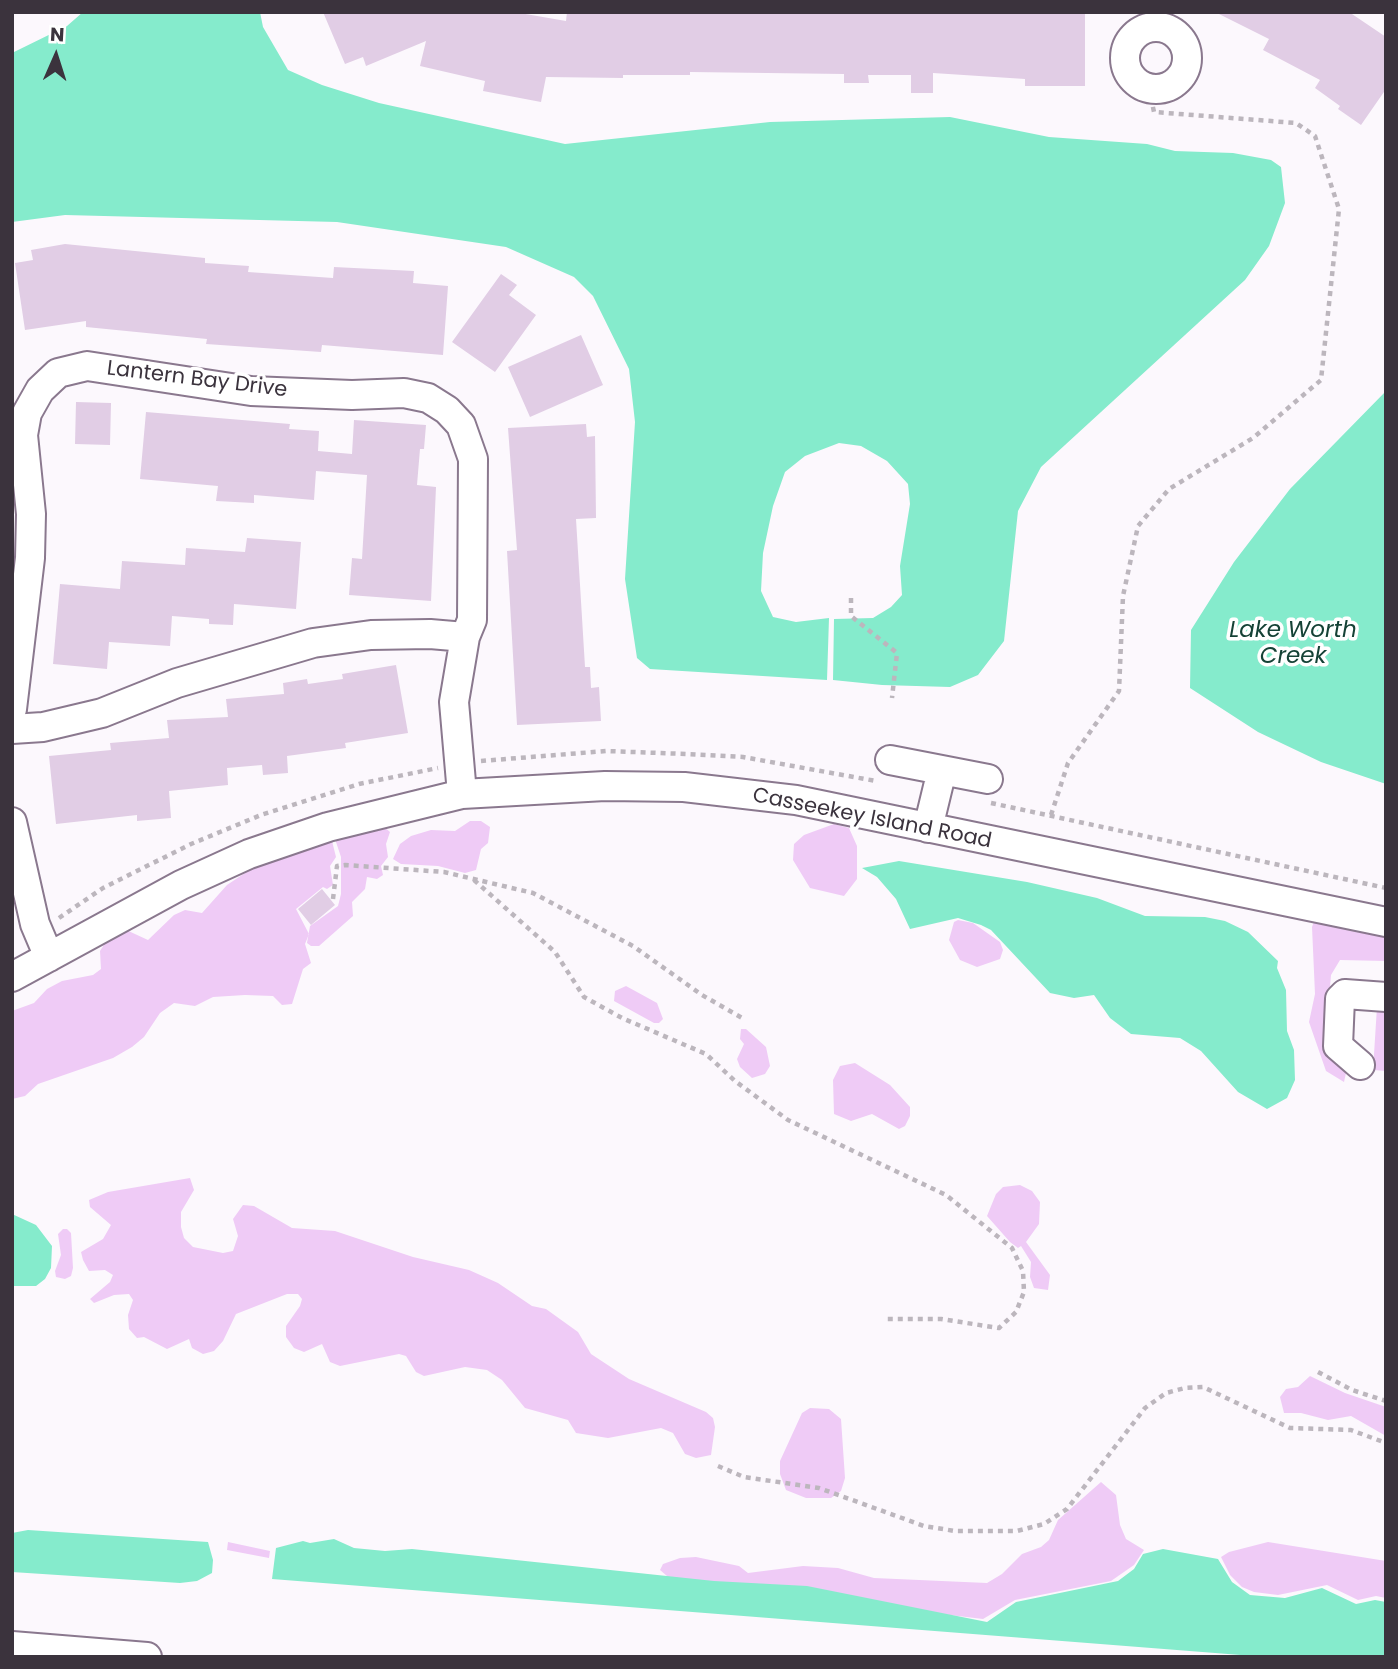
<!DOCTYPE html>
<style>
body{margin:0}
#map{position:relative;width:1398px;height:1669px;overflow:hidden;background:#fcf8fd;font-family:Poppins,sans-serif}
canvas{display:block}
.frame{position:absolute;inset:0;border:14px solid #3b333d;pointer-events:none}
.north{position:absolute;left:21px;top:21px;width:70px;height:70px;-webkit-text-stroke:5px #fff;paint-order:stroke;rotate:3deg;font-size:19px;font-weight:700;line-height:28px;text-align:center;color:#3b333d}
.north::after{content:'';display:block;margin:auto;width:24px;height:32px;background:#3b333d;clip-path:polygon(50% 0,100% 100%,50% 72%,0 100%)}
</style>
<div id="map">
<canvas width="1398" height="1669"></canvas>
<div class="frame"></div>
<div class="north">N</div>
</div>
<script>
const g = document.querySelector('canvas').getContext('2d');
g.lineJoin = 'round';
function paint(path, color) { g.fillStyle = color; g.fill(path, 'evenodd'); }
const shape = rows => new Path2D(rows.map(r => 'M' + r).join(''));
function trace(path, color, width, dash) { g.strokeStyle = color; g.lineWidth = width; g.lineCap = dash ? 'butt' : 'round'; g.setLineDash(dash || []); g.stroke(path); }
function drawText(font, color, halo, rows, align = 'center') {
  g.font = font + ' Poppins,sans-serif'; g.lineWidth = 7; g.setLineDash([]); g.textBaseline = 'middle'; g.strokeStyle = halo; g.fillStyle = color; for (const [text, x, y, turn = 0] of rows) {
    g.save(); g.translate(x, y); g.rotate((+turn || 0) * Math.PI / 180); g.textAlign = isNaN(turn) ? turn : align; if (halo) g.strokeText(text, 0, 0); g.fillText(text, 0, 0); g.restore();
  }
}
const green = shape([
 [470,821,481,821,490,827,488,843,481,849,476,870,465,873,438,866,401,864,393,859,400,844,411,836,431,830,455,831],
 [834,824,849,828,857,846,857,879,844,896,810,888,793,860,794,844,804,835],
 [382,825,390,832,386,844,388,857,381,866,383,875,377,879,367,877,365,889,352,902,353,916,319,946,311,946,307,943,310,926,338,906,341,894,341,857,334,836],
 [331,837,336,857,330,866,333,885,327,889,323,887,296,909,309,934,305,944,311,963,303,969,292,1004,282,1005,273,996,245,995,213,997,195,1006,174,1003,160,1013,144,1037,132,1047,113,1058,38,1084,25,1096,12,1099,12,1011,34,1003,47,989,62,981,93,975,101,969,100,951,107,940,122,928,148,940,174,915,185,910,202,913,227,885,260,863],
 [1316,916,1386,927,1386,961,1340,960,1331,975,1325,1046,1330,1058,1346,1073,1344,1082,1326,1071,1309,1022,1315,994,1312,927],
 [958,920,973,923,1000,942,1003,950,1000,959,977,967,960,960,949,940,954,922],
 [626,986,657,1003,663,1019,659,1023,654,1023,614,1001,615,991],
 [1378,991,1386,992,1386,1071,1373,1070],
 [741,1029,746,1029,766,1047,770,1066,765,1074,752,1078,740,1067,737,1059,744,1044,740,1039],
 [855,1063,890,1085,910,1107,910,1116,905,1126,899,1129,872,1114,851,1121,834,1114,833,1080,840,1066],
 [190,1178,194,1190,181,1212,181,1227,184,1238,193,1247,223,1253,233,1251,238,1236,233,1219,243,1205,254,1206,292,1228,335,1231,413,1257,469,1270,498,1283,532,1306,546,1309,578,1332,591,1354,629,1379,706,1412,713,1418,715,1427,711,1455,696,1458,685,1454,673,1433,661,1428,608,1438,576,1433,568,1420,525,1408,502,1380,487,1370,465,1367,424,1376,416,1372,406,1356,399,1354,340,1366,330,1362,322,1344,304,1352,294,1348,286,1337,286,1326,300,1306,302,1299,298,1294,287,1294,236,1314,223,1341,214,1351,203,1354,192,1348,189,1339,167,1349,144,1337,137,1338,129,1329,128,1315,133,1300,129,1294,114,1295,94,1303,90,1299,110,1282,113,1275,105,1270,89,1271,83,1260,81,1252,103,1239,111,1225,90,1207,89,1200,108,1192],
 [1020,1185,1032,1191,1040,1202,1039,1224,1026,1242,1050,1275,1048,1290,1034,1288,1030,1277,1031,1262,1021,1246,1018,1248,1010,1242,987,1216,996,1194,1003,1187],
 [63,1229,67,1229,71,1233,73,1268,71,1276,65,1279,56,1277,55,1271,61,1255,58,1234],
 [1310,1376,1345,1393,1386,1407,1386,1436,1351,1416,1328,1420,1301,1413,1284,1413,1280,1397,1286,1389,1298,1387],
 [810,1408,829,1409,841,1419,845,1478,841,1491,831,1498,806,1498,786,1490,780,1474,780,1461,802,1413],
 [1101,1482,1116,1495,1120,1525,1126,1539,1144,1550,1134,1565,1111,1581,1015,1600,983,1619,674,1582,660,1570,663,1564,680,1558,696,1557,739,1566,748,1573,803,1566,838,1568,874,1578,987,1583,1002,1574,1022,1554,1041,1547,1049,1540,1058,1520],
 [228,1542,270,1551,269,1558,227,1550],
 [1268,1542,1386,1561,1386,1598,1376,1596,1358,1600,1327,1585,1278,1595,1254,1592,1242,1587,1230,1575,1221,1557,1229,1552]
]);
const water = shape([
 [83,12,260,12,263,27,288,70,322,85,379,103,565,144,770,122,950,117,1049,137,1147,144,1175,151,1233,153,1271,160,1281,167,1285,203,1269,246,1245,280,1041,467,1018,511,1004,641,978,675,950,687,882,685,833,680,834,619,873,618,891,607,902,595,900,566,910,504,908,484,887,461,861,446,839,443,805,456,785,472,773,506,763,553,761,591,773,617,796,622,829,618,827,680,650,669,637,658,625,579,635,422,629,369,593,296,574,277,506,247,337,222,65,215,12,222,12,53,67,26],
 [1386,391,1386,784,1321,762,1258,732,1190,688,1191,630,1234,562,1290,489],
 [899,861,1027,882,1097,898,1145,916,1205,917,1225,921,1248,932,1278,961,1277,968,1286,990,1287,1031,1294,1050,1295,1080,1287,1098,1267,1109,1238,1092,1201,1051,1180,1038,1131,1034,1110,1018,1094,995,1074,998,1050,993,991,930,981,925,958,918,910,929,896,899,877,877,862,868],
 [12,1214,36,1225,52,1246,51,1268,45,1279,36,1286,12,1286],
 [28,1530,208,1542,213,1560,212,1573,197,1581,180,1583,12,1572,12,1533],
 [334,1539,354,1548,385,1551,412,1549,714,1581,807,1586,987,1622,1016,1602,1118,1581,1134,1569,1143,1554,1163,1549,1218,1559,1232,1582,1250,1595,1285,1598,1322,1588,1356,1604,1375,1600,1386,1602,1386,1657,1266,1657,272,1579,276,1548,303,1541,310,1543]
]);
const building = shape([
 [323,12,514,12,566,21,567,12,1085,12,1085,86,1025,86,1025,79,933,73,933,93,911,93,911,75,868,75,869,83,844,83,844,74,690,72,690,75,623,75,623,78,546,77,541,102,483,91,485,81,420,66,426,41,366,66,363,57,345,64],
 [1215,12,1349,12,1386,37,1386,89,1361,125,1338,109,1340,106,1315,88,1320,80,1263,50,1269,39],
 [65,244,205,258,205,263,249,266,248,272,333,278,334,267,414,271,413,283,448,286,443,355,322,345,321,352,206,344,207,339,86,327,86,321,25,330,15,263,33,260,31,250],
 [501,274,517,285,509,295,536,315,495,372,452,342],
 [581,335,603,385,530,417,508,367],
 [76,402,111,403,110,445,75,444],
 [146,412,290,424,289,429,319,431,318,451,352,454,354,420,426,425,424,449,420,449,417,485,436,487,431,601,349,595,352,558,362,559,367,475,316,471,314,500,254,495,254,503,216,501,218,486,140,479],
 [586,424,587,437,595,436,596,518,576,519,585,667,590,667,591,688,599,687,601,721,517,725,507,551,517,550,508,428],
 [247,538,301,542,296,609,234,604,233,625,209,624,209,619,172,616,170,646,109,642,107,669,53,664,60,584,120,589,122,561,185,565,186,548,245,552],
 [396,665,408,733,345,743,346,748,287,756,288,773,263,775,262,765,227,768,228,785,169,791,171,818,137,821,137,815,56,824,49,756,111,750,110,743,169,738,167,720,228,717,226,699,284,694,283,683,307,679,308,684,343,679,342,674],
 [322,889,335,905,311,925,298,909]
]);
const path = shape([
 [851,598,851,616,897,653,892,698],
 [481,761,606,751,686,754,743,757,876,781],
 [991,803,1386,888],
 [1051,815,1068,763,1119,691,1123,596,1138,526,1169,489,1253,438,1321,380,1339,209,1315,136,1296,123,1154,112,1149,89],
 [474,880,555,952,584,997,622,1018,706,1054,735,1081,788,1120,946,1195,1012,1248,1023,1271,1024,1292,1016,1312,999,1328,941,1319,883,1319],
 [333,899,337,866,345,865,444,872,533,893,633,946,702,995,744,1019],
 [59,918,103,888,191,844,261,815,359,784,438,768],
 [1318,1372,1352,1390,1386,1401],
 [718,1466,744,1477,819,1488,924,1526,955,1531,1017,1531,1044,1524,1067,1509,1145,1408,1166,1393,1185,1388,1203,1387,1290,1428,1351,1430,1386,1443]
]);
const minor = shape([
 '1125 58a31 31 0 1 1 62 0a31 31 0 1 1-62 0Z',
 [12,709,30,558,31,514,23,435,27,413,40,390,58,373,87,366,251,391,352,395,404,393,428,398,447,410,461,425,473,459,472,620,465,637,454,702,462,794],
 [12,729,43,727,102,713,177,683,313,643,371,635,430,634,465,637],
 [890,760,988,779],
 [12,822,35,924,49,957],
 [928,828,942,770],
 [12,977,181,885,249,854,328,827,462,794,605,786,684,787,796,800,1386,922],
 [1360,1065,1338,1046,1340,999,1345,994,1386,997],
 [12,1646,147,1657]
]);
const streetNames = [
 ["Lantern Bay Drive",197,380,7],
 ["Casseekey Island Road",872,819,11]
];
const waterNames = [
 ["Lake Worth",1293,631],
 ["Creek",1293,657]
];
paint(green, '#efcbf6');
paint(water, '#85ebcc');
paint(building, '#e1cde5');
trace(minor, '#8a788e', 32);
trace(path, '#bcb6bd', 4.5, [5, 5]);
trace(minor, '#fff', 28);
drawText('21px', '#3b333d', '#fff', streetNames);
drawText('italic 23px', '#154236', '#fff', waterNames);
</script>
